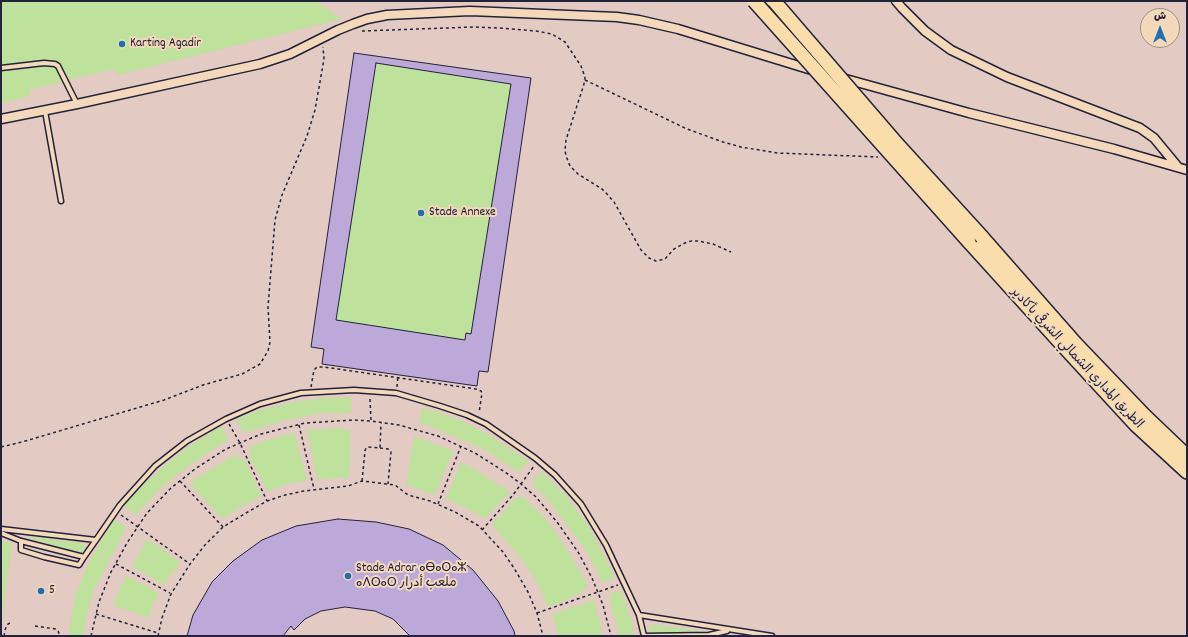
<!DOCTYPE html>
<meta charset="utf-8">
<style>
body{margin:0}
#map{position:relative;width:1188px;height:637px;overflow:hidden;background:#e3cac3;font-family:Dekko,"Playpen Sans Arabic",sans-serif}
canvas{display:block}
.frame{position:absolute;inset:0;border:2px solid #22223b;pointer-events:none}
.north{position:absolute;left:1140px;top:8px;width:40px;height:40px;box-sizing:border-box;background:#f3d8ba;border:1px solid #9f8f87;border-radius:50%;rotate:0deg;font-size:11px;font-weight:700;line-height:16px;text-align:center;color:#22223b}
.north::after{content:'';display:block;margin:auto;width:14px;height:18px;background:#1f6fb2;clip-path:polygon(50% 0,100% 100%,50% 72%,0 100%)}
</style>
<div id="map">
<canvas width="1188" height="637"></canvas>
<div class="frame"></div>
<div class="north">ش</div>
</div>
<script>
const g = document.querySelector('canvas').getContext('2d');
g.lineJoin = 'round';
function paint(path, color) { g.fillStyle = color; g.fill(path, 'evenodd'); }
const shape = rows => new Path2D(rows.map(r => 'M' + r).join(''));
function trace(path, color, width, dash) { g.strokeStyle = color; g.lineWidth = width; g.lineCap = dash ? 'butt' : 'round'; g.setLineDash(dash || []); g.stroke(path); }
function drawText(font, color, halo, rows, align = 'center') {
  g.font = font + ' Dekko,"Playpen Sans Arabic","Noto Sans Tifinagh",sans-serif'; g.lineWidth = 4; g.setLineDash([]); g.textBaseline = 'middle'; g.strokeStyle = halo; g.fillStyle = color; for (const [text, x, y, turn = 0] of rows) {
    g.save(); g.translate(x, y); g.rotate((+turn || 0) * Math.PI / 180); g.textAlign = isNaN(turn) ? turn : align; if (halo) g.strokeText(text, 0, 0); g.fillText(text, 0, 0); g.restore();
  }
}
const green = shape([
 [1,1,315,1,342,19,117,75,114,69,29,90,30,96,1,103],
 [354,53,531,78,488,372,479,371,477,386,322,364,324,349,311,347],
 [351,397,352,413,323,413,282,421,243,433,236,419,260,410,292,402,325,398],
 [423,407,462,421,487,434,529,461,518,472,482,448,419,422],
 [221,426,229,440,207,453,183,470,163,486,136,515,124,506,134,494,158,471,188,447],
 [339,428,351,431,349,478,317,479,307,430],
 [294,433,307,480,286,484,268,492,249,456,252,454,249,448,263,441],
 [414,436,453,451,435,495,406,485],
 [236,454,240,460,244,458,261,496,240,507,222,519,190,484,198,477],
 [461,462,476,470,510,492,485,518,456,503,446,499],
 [541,471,567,497,589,527,615,577,603,583,587,552,551,503,532,483],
 [522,495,537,510,551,525,564,545,581,573,588,586,582,589,584,592,548,607,539,586,522,559,492,525,516,497,518,498],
 [114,519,126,527,93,592,86,619,83,636,68,636,76,593,89,562],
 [28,536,82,543,85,546,86,550,84,552,80,553,29,538],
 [148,539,180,562,164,585,132,566],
 [1,541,12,542,1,625],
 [126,576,159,593,152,606,149,618,113,605],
 [621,590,630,616,635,636,619,636,609,595],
 [594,600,603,636,558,636,552,614],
 [654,624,706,632,652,634,648,630,650,625]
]);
const building = shape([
 [354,53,531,78,488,372,479,371,477,386,322,364,324,349,311,347,354,53],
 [376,63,511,84,471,334,466,333,465,340,336,320,376,63],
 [338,519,376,522,409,529,443,545,473,570,498,601,514,631,515,636,410,636,393,619,375,611,345,607,321,611,305,619,294,630,291,626,283,636,187,636,193,615,212,582,233,561,262,540,296,526,338,519]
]);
const path = shape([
 [362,31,474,27,499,28,536,31,552,34,565,42,581,66,585,77,584,84,566,140,565,150,566,156,570,166,578,174,602,189,607,194,614,202,641,250,649,258,656,261,665,259,674,249,685,243,691,241,698,241,713,244,731,252],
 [585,80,687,129,723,142,741,147,777,153,878,157],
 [311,387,314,370,317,367,324,367,476,389,481,391,482,393,479,413],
 [397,387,398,375],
 [370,399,371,421],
 [229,424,240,443,267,501],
 [299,425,314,489],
 [1,447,22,442,164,400,203,385,242,374,260,364,268,351,270,342,268,307,275,220,282,195,307,136,315,110,324,59,323,47],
 [380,448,388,449,390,450,391,452,388,484],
 [180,481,223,527],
 [362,481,365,451,366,448,368,447,380,448,381,422],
 [438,504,461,446],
 [121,515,190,564],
 [482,530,513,495,534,466],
 [116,564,170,593],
 [537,613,618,585],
 [96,614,158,633],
 [35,626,56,629,58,631,60,636],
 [4,636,5,630,7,625,11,622],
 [91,636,99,602,111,572,127,543,147,513,171,488,195,469,226,449,261,434,305,423,354,420,371,421,399,425,438,436,475,453,508,474,521,484,536,497,557,522,578,552,592,578,603,605,611,636],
 [158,636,162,618,171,594,190,564,205,545,223,527,246,513,267,501,285,495,304,491,348,486,362,481,395,485,408,495,430,501,455,512,479,526,503,552,514,568,528,592,537,613,543,636]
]);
const service = shape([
 [1,68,44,63,55,64,58,66,77,104],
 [45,111,61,201],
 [1,529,96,540,84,557,21,541,1,533],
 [96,540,120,505,155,466,187,441,226,419,260,404,301,393,354,390,396,393,440,406,467,415,486,424,535,458,555,475,581,504,606,545,639,615,644,636],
 [21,541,21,550,44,557,79,565,84,557],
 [639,615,772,636],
 [644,636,709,635,727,631]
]);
const minor = shape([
 [896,1,902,8,925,31,951,50,1007,77,1140,128,1154,138,1178,167],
 [842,78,969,113,1114,149,1187,170],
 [1,119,77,104,260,64,290,54,338,30,353,24,367,19,387,15,470,11,617,17,639,20,678,29,815,71]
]);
const trunk = shape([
 [982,237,1076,344,1145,416,1187,456],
 [969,242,1065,348,1136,425,1187,472]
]);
const trunkBridge = shape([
 [754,1,969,242],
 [774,1,898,145,982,237]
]);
const markers = [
 [122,44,4,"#1f6fb2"],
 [421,213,4,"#1f6fb2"],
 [348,576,4,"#1f6fb2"],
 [41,591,4,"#1f6fb2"]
];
const poiNames = [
 ["Karting Agadir",130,44],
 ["Stade Annexe",429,213],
 ["Stade Adrar ⴰⴱⴰⵔⴰⵣ",356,569],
 ["ⴰⴷⵔⴰⵔ ملعب أدرار",356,584],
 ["5",49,591]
];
const streetNames = [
 ["الطريق المداري الشمالي الشرقي بأكادير",1076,359,47]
];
paint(green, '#bee19b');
paint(building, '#bda9d9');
trace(building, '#22223b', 1);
trace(service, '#22223b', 7);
trace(minor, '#22223b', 11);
trace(trunk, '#22223b', 16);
trace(path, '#22223b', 1.5, [3, 3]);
trace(service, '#f3d8ba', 4);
trace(minor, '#f3d8ba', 8);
trace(trunk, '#f9deab', 13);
trace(trunkBridge, '#22223b', 16, []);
trace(trunkBridge, '#f9deab', 13);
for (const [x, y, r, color] of markers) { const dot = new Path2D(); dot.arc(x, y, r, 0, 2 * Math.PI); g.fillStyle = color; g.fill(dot); trace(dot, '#f3d8ba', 1.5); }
drawText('13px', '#22223b', '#f3d8ba', poiNames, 'left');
drawText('13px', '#22223b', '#f3d8ba', streetNames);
</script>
